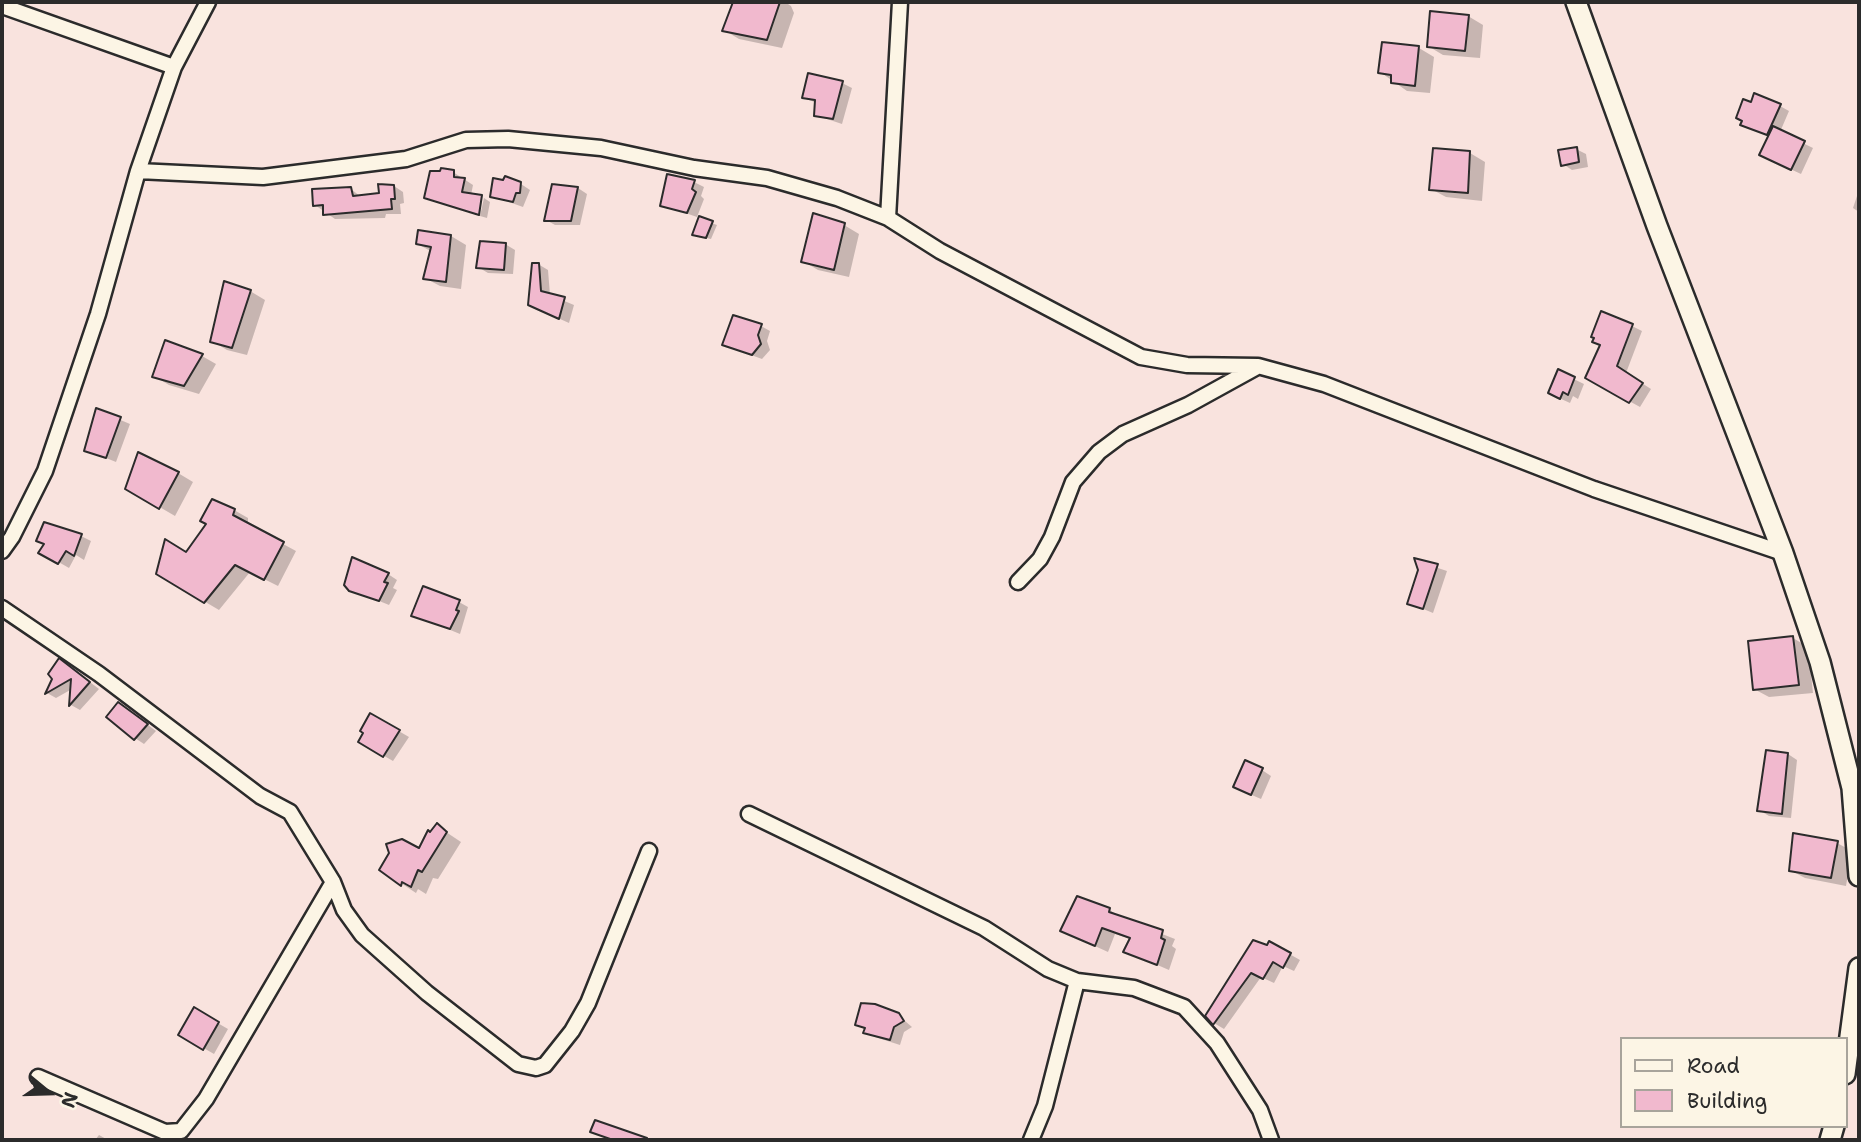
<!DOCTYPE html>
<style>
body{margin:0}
#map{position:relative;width:1861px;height:1142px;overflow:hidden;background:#f9e3de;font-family:"Shantell Sans",sans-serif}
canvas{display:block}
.frame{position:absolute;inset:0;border:4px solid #2b2b2b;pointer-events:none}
.legend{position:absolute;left:1620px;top:1037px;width:228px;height:91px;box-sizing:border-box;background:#fcf5e5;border:2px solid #a8a49b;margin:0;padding:9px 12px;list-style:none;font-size:21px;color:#2b2b2b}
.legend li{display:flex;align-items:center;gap:14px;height:35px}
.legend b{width:35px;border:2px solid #a8a49b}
.north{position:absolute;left:14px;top:1058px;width:70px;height:70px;-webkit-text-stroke:5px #fcf5e5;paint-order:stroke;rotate:109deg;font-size:19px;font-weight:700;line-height:28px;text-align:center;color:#2b2b2b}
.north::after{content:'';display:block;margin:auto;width:24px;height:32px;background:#2b2b2b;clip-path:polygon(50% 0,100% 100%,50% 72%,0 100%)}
</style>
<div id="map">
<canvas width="1861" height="1142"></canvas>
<div class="frame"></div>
<ul class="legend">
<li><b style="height:9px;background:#fcf5e5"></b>Road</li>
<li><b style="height:19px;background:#f1b9ce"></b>Building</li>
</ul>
<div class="north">N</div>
</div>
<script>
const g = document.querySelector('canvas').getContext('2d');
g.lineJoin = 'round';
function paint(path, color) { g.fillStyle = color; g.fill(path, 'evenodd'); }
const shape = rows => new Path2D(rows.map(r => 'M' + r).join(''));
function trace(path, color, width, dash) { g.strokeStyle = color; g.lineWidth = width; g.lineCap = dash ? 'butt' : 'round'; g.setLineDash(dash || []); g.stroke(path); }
const shadow = shape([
 [735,2,785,2,791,6,794,13,782,48,739,39,724,30],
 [1468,16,1483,25,1480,58,1443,55,1428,46],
 [1383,44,1419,48,1434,57,1430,93,1407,91,1380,72],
 [842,83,852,88,842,124,815,115,817,103,804,98],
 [1752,104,1780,106,1789,111,1780,132,1813,148,1801,174,1771,160,1770,137,1752,129],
 [1576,149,1586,154,1588,167,1572,170,1563,164],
 [1470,153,1485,162,1482,201,1446,197,1431,189],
 [453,172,473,185,471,195,483,198,480,198,477,215,426,197],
 [694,182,704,187,701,196,704,199,697,217,662,205],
 [521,184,530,190,523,207,492,196],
 [394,186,403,192,404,203,400,204,401,214,386,214,385,218,335,219,315,205,351,189,361,197,381,195],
 [578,188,587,194,580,225,555,225,546,220],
 [1859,190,1859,212,1853,208],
 [484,198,490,202,487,218,480,216],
 [700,219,717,225,711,239,698,236],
 [844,225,859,234,849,277,818,270,803,261],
 [451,236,466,245,461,289,440,286,425,278,432,252,418,244],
 [505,244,515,250,513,274,488,273,478,267],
 [538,264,548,270,550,295,574,305,569,323,540,310],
 [250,291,265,300,247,355,227,350,212,341],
 [761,326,770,331,767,341,770,350,762,359,724,345],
 [1632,326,1642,331,1626,373,1651,389,1640,407,1587,378],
 [202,356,216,364,199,394,169,385,154,376],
 [1559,372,1584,384,1578,399,1573,396,1570,403,1559,398],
 [97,410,130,424,116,462,86,450],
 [178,473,193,482,175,516,127,488],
 [234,510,248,518,248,525,296,551,278,586,250,572,219,610,158,574,187,554],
 [81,536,91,541,84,560,76,555,69,568,41,552],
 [1417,561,1447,571,1433,613,1409,603,1419,570],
 [388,574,397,580,393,588,397,590,389,605,350,589],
 [459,602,468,607,460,634,414,615],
 [1793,638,1808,647,1813,693,1769,697,1754,689],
 [69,666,99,689,80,710,71,705,72,689,56,698,47,693,54,679],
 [128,710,156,731,144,744,135,738],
 [371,715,409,737,393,761,360,742],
 [1788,754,1797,760,1791,818,1769,816,1759,810],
 [1262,770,1271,776,1261,799,1245,792],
 [437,826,461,842,438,879,433,878,426,894,418,889,416,893,381,870,419,850],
 [1837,843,1852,851,1846,886,1805,878,1790,870],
 [1110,910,1121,918,1175,939,1172,946,1176,949,1169,970,1125,951,1131,939,1115,934,1108,952,1062,931],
 [1270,943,1300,960,1294,971,1283,966,1274,983,1261,977,1224,1029,1214,1023,1207,1016,1247,950,1267,948],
 [195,1010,228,1029,214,1054,181,1035],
 [898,1015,912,1027,904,1032,900,1045,875,1037,857,1024],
 [99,1135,108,1140,95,1140]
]);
const building = shape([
 [733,2,780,2,767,40,722,31,733,2],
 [1430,11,1469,15,1465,51,1427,47,1430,11],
 [1382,42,1419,46,1415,86,1391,83,1391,75,1378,73,1382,42],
 [808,73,843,81,833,119,814,116,815,100,802,98,808,73],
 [1754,93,1781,104,1767,135,1740,125,1742,121,1736,118,1743,99,1751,102,1754,93],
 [1773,126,1805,141,1791,170,1759,155,1773,126],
 [1577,147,1579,162,1561,166,1558,150,1577,147],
 [1433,148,1470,151,1468,193,1429,190,1433,148],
 [441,168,454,170,454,177,465,178,462,192,482,195,479,215,424,198,430,171,440,171,441,168],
 [667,174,695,180,692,189,696,192,687,213,660,206,667,174],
 [505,176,521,182,520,193,516,193,513,202,490,197,493,178,503,180,505,176],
 [378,184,394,185,395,199,391,199,392,209,323,215,323,205,313,206,312,189,351,187,353,196,379,193,378,184],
 [552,184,578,187,571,221,544,221,552,184],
 [813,213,845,223,834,270,801,262,813,213],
 [699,216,713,221,706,238,692,235,699,216],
 [418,230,451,235,446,282,423,279,431,247,416,244,418,230],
 [480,241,506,243,504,270,476,268,480,241],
 [532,263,539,263,541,291,565,297,559,319,528,305,532,263],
 [224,281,251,290,232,348,210,342,224,281],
 [1601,311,1633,324,1617,366,1643,383,1629,403,1585,378,1600,345,1592,342,1594,338,1591,337,1601,311],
 [733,315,762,324,758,335,761,344,752,355,722,345,733,315],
 [165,340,203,354,184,386,152,377,165,340],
 [1558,369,1575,377,1568,395,1563,392,1560,399,1548,393,1558,369],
 [96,408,121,417,106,458,84,451,96,408],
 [138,452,179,472,159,509,125,489,138,452],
 [212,499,235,509,233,515,284,542,264,580,235,565,204,603,156,574,165,539,186,552,206,524,200,521,212,499],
 [44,522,82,534,74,556,66,551,58,564,38,553,44,544,36,541,44,522],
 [352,557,389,573,384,582,388,583,379,601,349,591,344,585,352,557],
 [1414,558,1438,564,1423,609,1407,604,1418,570,1414,558],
 [423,586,460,600,456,610,459,611,450,629,411,616,423,586],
 [1793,636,1799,685,1753,690,1748,641,1793,636],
 [59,658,90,682,69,706,71,679,45,694,52,679,48,674,59,658],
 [118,702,148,724,134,740,106,717,118,702],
 [370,713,400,730,383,757,358,742,363,733,360,731,370,713],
 [1766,750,1788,753,1782,814,1757,811,1766,750],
 [1245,760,1263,768,1251,795,1233,787,1245,760],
 [437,823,447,832,422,872,418,870,411,887,402,882,401,886,379,870,389,853,386,844,402,839,419,848,428,830,430,832,437,823],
 [1793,833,1838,841,1831,878,1789,871,1793,833],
 [1077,896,1110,908,1109,912,1163,930,1161,938,1165,940,1157,965,1123,952,1130,938,1102,928,1095,946,1060,931,1077,896],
 [1253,940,1267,945,1269,941,1291,953,1283,968,1273,962,1263,979,1251,973,1213,1025,1205,1016,1253,940],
 [861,1003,875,1004,899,1013,904,1021,894,1027,890,1040,863,1033,865,1028,855,1025,861,1003],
 [194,1007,219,1022,203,1050,178,1035,194,1007],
 [595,1120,647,1138,647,1140,613,1140,590,1132,595,1120]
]);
const street = shape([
 [2,6,174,67],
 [138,171,263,177,406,159,466,140,508,139,601,148,694,168,767,178,837,198,888,218,940,251,1141,357,1187,365,1258,366,1324,384,1594,489,1783,553],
 [888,218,900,2],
 [2,551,12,537,45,471,98,314,138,171,174,67,208,2],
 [1018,582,1040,559,1052,537,1073,482,1099,452,1123,434,1188,405,1257,367],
 [2,608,99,674,260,796,290,812,333,882,344,910,362,935,427,993,518,1064,536,1068,545,1065,572,1031,588,1003,649,851],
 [749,814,984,928,1048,969,1077,981],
 [38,1077,165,1132,181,1131,206,1099,333,882],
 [1031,1140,1045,1106,1077,981,1134,988,1184,1007,1217,1043,1260,1110,1271,1140]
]);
const secondary = shape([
 [1576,2,1657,226,1783,553,1820,662,1852,788,1859,876],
 [1845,1074,1859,968],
 [1830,1140,1834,1126]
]);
paint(shadow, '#0003');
paint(building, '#f1b9ce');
trace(building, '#2b2b2b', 2);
trace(street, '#2b2b2b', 19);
trace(secondary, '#2b2b2b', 24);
trace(street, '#fcf5e5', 14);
trace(secondary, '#fcf5e5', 19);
</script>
